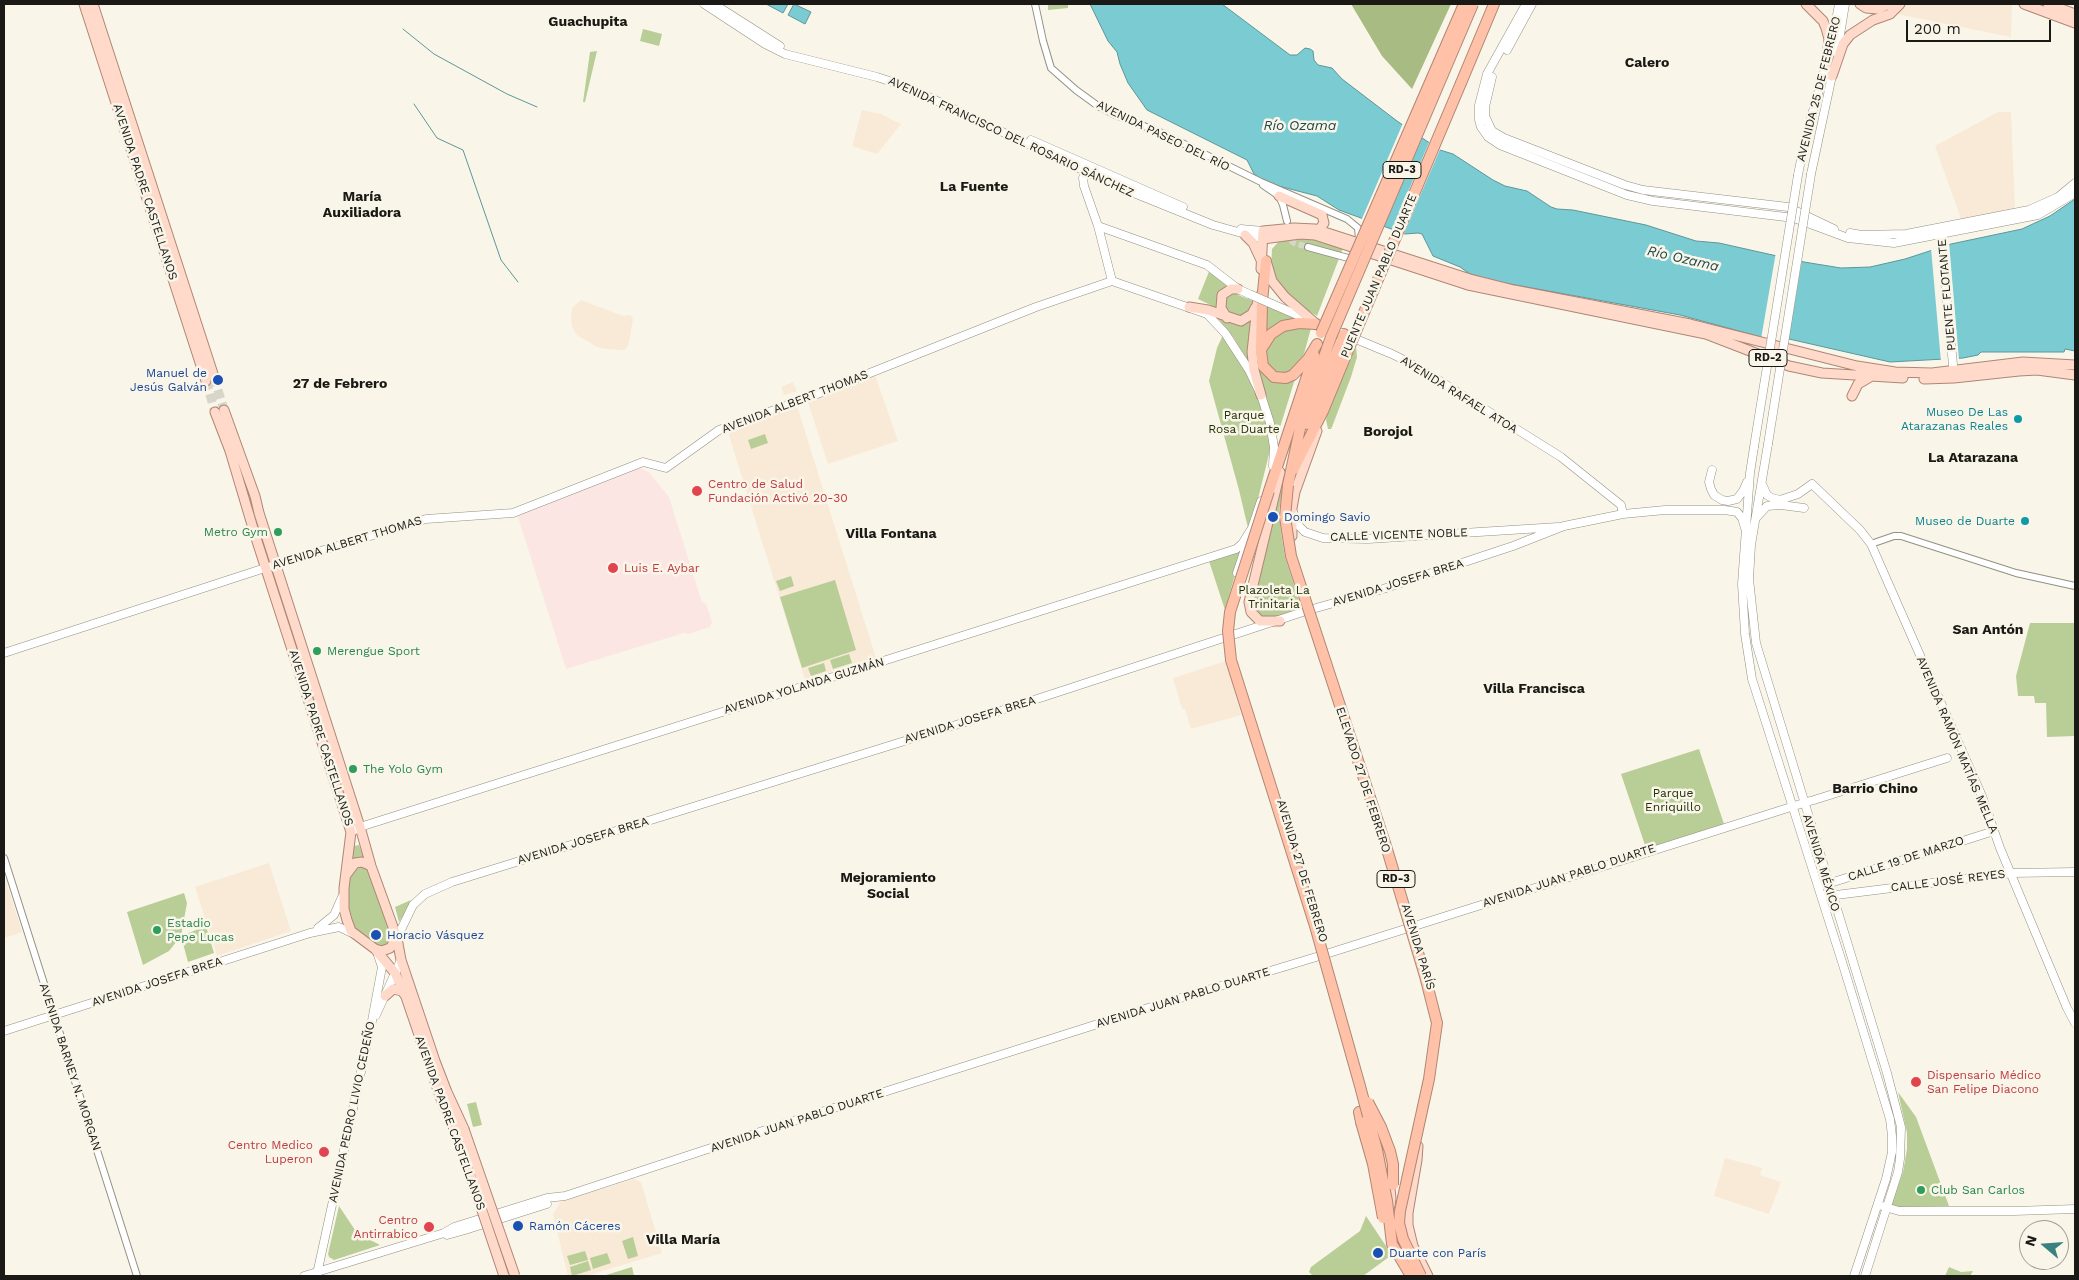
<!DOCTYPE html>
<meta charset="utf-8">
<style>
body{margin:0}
#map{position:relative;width:2079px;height:1280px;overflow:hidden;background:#f9f6e9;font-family:"Work Sans",sans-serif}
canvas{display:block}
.frame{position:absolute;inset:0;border:5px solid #1a1915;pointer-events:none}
.north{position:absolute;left:2019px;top:1220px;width:50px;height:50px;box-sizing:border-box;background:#f9f6e9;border:1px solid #a09e94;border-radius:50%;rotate:288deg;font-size:14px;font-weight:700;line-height:20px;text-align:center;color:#1a1915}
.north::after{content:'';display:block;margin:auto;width:18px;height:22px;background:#3a827f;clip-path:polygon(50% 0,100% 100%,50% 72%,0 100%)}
.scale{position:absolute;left:1906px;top:20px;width:145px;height:22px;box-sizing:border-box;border:2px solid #1a1915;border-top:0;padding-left:6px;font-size:15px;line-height:18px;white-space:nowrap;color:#1a1915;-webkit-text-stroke:4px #f9f6e9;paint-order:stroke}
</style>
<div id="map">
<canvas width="2079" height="1280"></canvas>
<div class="frame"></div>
<div class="north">N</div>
<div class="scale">200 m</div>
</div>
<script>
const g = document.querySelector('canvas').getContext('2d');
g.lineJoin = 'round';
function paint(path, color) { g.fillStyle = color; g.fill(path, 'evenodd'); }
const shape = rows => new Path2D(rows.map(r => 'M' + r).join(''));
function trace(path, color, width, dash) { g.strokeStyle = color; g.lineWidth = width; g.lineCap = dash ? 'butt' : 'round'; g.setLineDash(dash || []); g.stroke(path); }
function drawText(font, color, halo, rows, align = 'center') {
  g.font = font + ' "Work Sans",sans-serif'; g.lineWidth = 5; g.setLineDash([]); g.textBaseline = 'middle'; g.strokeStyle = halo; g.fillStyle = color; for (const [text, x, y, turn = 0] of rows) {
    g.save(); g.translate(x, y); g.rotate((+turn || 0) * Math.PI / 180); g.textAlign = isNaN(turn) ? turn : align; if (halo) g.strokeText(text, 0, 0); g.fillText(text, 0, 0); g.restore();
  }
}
const education = shape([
 [1905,4,2012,4,2011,37,1897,14],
 [862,110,881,114,901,124,877,154,852,146],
 [1998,112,2011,112,2015,209,1961,219,1935,146],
 [581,300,623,316,630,315,633,319,628,347,624,350,607,349,597,347,577,335,572,327,571,314,572,308],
 [874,372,898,441,828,464,806,396],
 [793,382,797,391,784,395,781,387],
 [797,406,876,658,805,680,728,432],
 [1226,661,1241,715,1191,729,1185,709,1182,709,1173,678],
 [269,863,291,931,217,956,195,887],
 [4,875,22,932,4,938],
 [1725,1158,1762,1168,1760,1175,1781,1182,1769,1214,1714,1196],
 [634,1179,641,1182,662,1253,586,1276,568,1276,553,1215,560,1202]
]);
const medical = shape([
 [640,468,649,472,669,497,702,602,706,604,712,622,710,627,689,634,684,633,566,669,518,517,518,512]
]);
const green = shape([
 [1048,4,1068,4,1068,8,1048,10],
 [643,29,662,34,659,46,640,41],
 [597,51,585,102,583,102,590,52],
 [1304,236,1343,248,1317,316,1299,305,1275,281,1271,271,1272,249,1280,240],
 [1210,269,1227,286,1221,292,1217,302,1217,308,1198,299],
 [1231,292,1253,301,1251,310,1240,319,1227,315,1224,300],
 [1266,304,1298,317,1280,322,1273,326,1264,336],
 [1215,315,1231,321,1253,316,1252,372,1234,338],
 [1296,327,1311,328,1304,354,1296,368,1288,375,1275,374,1266,366,1264,353,1267,344,1284,330],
 [1223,335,1247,371,1265,414,1271,446,1256,507,1248,528,1239,490,1209,381,1217,348],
 [1356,346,1357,357,1351,377,1332,427,1331,429,1328,429,1326,420,1327,414],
 [1255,358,1266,377,1276,382,1295,379,1277,437],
 [765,434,768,443,751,449,748,440],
 [1284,469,1286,470,1279,511,1281,532,1285,557,1302,610,1267,620,1257,616,1252,602,1252,595],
 [1237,552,1241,553,1240,557,1225,610,1209,561],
 [791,576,794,586,780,591,776,581],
 [835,580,856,650,802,668,780,597],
 [2030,623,2074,623,2075,637,2075,736,2047,737,2046,703,2035,703,2034,696,2018,696,2016,676],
 [849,654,852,663,833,669,830,660],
 [824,663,826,671,811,676,808,668],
 [1699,749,1725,827,1647,851,1621,774],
 [359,845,393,937,389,944,379,947,355,928,348,907,347,878,354,846],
 [184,893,187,903,181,936,206,926,214,953,188,962,181,936,169,951,143,965,127,912],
 [411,900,403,916,399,922,395,907],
 [1898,1092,1916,1117,1949,1206,1897,1207,1891,1205,1903,1172,1907,1149,1907,1133],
 [476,1102,482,1125,473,1127,467,1104],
 [339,1206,357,1233,380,1245,334,1260,329,1257,328,1254],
 [1366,1216,1390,1252,1389,1257,1363,1276,1313,1276,1309,1272,1311,1267,1360,1231],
 [633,1237,638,1256,628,1259,622,1241],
 [585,1251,588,1260,570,1265,567,1256],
 [607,1253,611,1263,593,1269,590,1258],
 [588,1261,591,1270,572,1276,570,1267],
 [632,1267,634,1276,603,1276],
 [1949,1267,1961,1272,1973,1271,1970,1276,1945,1276]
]);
const forest = shape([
 [1351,4,1451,4,1412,89,1382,56]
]);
const water = shape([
 [766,4,788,4,783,13,766,4],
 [794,4,811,12,805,24,788,15,794,4],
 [1090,4,1222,4,1290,55,1297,55,1305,48,1310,49,1313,51,1314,60,1318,65,1332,68,1342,79,1397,121,1440,150,1453,154,1493,180,1505,186,1527,191,1551,207,1557,209,1573,210,1646,225,1696,241,1719,243,1804,262,1841,268,1870,267,1905,259,1951,244,2022,229,2050,216,2075,199,2075,351,2065,349,2064,352,1981,352,1978,355,1963,358,1890,362,1789,339,1761,337,1680,315,1499,282,1470,274,1460,267,1433,256,1422,234,1418,233,1405,234,1339,210,1317,196,1267,183,1254,174,1247,160,1147,110,1128,83,1120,64,1117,52,1108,41,1090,4]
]);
const pier = shape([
 [1403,123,1421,134,1381,228,1361,221],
 [1430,140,1441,147,1403,236,1391,232],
 [1949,242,1959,360,1941,362,1931,248],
 [1776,252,1802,259,1788,342,1761,339]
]);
const stream = shape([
 [403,29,434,54,507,94,537,107],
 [414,104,437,138,463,150,501,260,518,282]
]);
const tertiaryTunnel = shape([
 [1287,233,1287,237,1294,243,1308,247]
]);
const primaryTunnel = shape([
 [214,377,224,410],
 [206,381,215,412]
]);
const tertiary = shape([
 [1035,4,1043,41,1051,68,1076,90,1098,106,1115,115,1162,133,1261,182,1347,219,1358,228,1359,239],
 [1263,185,1279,196,1283,205,1287,221],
 [1308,247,1348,258,1355,257],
 [1871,544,1894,536,1901,536,2016,573,2075,586],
 [4,858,137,1276]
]);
const secondary = shape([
 [704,4,765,44,785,54,877,77,910,88,1114,185,1213,225,1263,239],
 [714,4,780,46],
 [1526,4,1487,74,1479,105,1479,120,1481,127,1488,137,1500,145,1627,195,1653,201,1794,218,1848,238,1894,243,2038,215,2075,193],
 [1831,48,1839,4],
 [1507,50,1532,4],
 [1837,53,1845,4],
 [1492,77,1485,107,1485,116,1492,131,1504,138,1625,185,1643,190,1788,207,1834,229],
 [1031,140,1183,207],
 [1086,168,1083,178,1084,186,1098,226,1112,281],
 [1811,174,1833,71],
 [1798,175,1805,139,1827,62],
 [1098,226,1207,265,1238,289,1249,294],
 [1241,229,1263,231],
 [1940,230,1954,375],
 [1850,233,1862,235,1906,234,2029,210,2058,197,2075,183],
 [1272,304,1309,320],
 [1329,328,1392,354,1416,366,1561,457,1621,505,1623,514],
 [1768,444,1751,545,1749,579,1756,643,1887,1073,1901,1127,1900,1159,1898,1172,1865,1276],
 [1754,447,1750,473,1742,584,1745,634,1752,679,1843,965,1890,1119,1892,1136,1892,1152,1886,1179,1854,1276],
 [1712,470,1709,482,1711,489,1714,495,1722,500,1728,501,1737,499,1743,491,1747,482],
 [1762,484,1767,495,1772,498,1780,500,1798,494,1812,484,1860,530,1871,544,1982,796,2000,848,2067,1008,2075,1023],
 [1293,512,1299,526,1305,532,1323,538,1368,539,1558,527],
 [1756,518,1767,506,1781,505,1804,508],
 [1237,573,1261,501],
 [4,653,265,568,426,519,513,513,643,462,666,468,719,430,802,400,1036,307,1112,281,1207,314,1225,333,1249,370,1261,395,1270,423,1274,447,1273,466],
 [1814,800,1947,758],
 [351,832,360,827,1236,549,1242,544,1250,531],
 [1824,885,1994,831],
 [1828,896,2012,873,2075,872],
 [318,928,334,915,342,897],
 [397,938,413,905,425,894,452,882,988,715,1309,610,1383,589,1513,546,1564,526,1623,514,1665,510,1725,510,1737,512,1742,518,1745,528],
 [376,1015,401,960],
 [4,1031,310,933,339,927,354,934],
 [1882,1206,1899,1211,2014,1211,2075,1209],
 [444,1233,447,1235,465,1230,547,1204],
 [317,1274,371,1026,382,967,378,955],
 [304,1276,444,1233,454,1227,547,1198,565,1196,796,1120,1148,1008,1326,954,1810,801]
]);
const primary = shape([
 [84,4,206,381],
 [93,4,214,377],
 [1806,4,1823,21,1826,28,1829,39,1826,66],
 [1860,4,1866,8,1878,9,1889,4],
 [2024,4,2075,23],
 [2048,4,2075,14],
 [1832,76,1843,44,1850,35,1873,20,1890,14,1900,4],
 [1279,196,1322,215,1324,223,1316,234],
 [1245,235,1253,243,1261,260],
 [1263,239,1300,234,1315,235,1468,285,1706,334,1789,366,1822,373,1903,378],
 [1267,264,1272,281,1285,297,1316,324],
 [1261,269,1263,231,1294,228,1315,229,1470,279,1514,290,1690,324,1857,366,1895,372,1932,373,2023,362,2075,365],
 [1258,297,1252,352,1254,370,1261,395],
 [1189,307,1208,310,1241,321,1252,314,1255,308],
 [1227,318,1221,308,1222,295,1231,289,1238,289],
 [1924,379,1954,378,2019,371,2037,370,2075,375],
 [1852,396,1858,384,1870,377],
 [224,410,255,496,259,513,360,827,371,866,397,938,401,960,435,1061,447,1092,464,1129],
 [215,412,230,451,255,535,351,832,344,888,344,909,347,920,351,931,375,949,395,973,406,997,442,1102,456,1133],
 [1280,472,1249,602,1251,612,1260,621,1280,621],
 [1292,536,1292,508,1295,492,1317,431],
 [346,875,355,863,362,862,371,866],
 [375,949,382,951,390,948,397,938],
 [385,996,393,989,402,991,405,995],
 [1376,1126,1387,1164,1391,1198,1390,1206],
 [1418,1146,1417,1160,1408,1213,1408,1225,1413,1246,1428,1276]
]);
const motorway = shape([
 [1461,83,1494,4],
 [1266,261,1262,302,1261,351,1263,366,1274,377,1286,378,1293,375,1308,359,1317,344],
 [1262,348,1271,334,1283,326,1299,323,1316,324],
 [1307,424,1344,334],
 [1293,470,1323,411,1349,348],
 [1288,485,1302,419,1331,337],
 [1269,491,1314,355],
 [1359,1112,1361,1122]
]);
const secondaryBridge = shape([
 [1249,294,1272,304],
 [1768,444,1811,174],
 [1754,447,1798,175]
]);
const primaryBridge = shape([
 [464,1129,515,1276],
 [456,1133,504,1276]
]);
const motorwayBridge = shape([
 [1321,333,1464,4],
 [1331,337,1473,4],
 [1349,348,1461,83],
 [1288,485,1285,517,1291,556,1386,846,1425,976,1437,1023,1429,1079,1400,1211,1399,1223,1403,1239,1421,1276],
 [1269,491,1230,612,1228,631,1231,660,1315,926,1360,1086,1377,1150,1387,1201,1392,1244,1411,1276],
 [1368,1102,1381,1127,1390,1151,1393,1164,1393,1185],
 [1361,1122,1373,1164,1383,1218]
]);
const markers = [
 [218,380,6,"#1a4fb4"],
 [2018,419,5,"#0f9aa8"],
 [697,491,6,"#e0444e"],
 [1273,517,6,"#1a4fb4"],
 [2025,521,5,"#0f9aa8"],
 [278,532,5,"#2e9e5b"],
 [613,568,6,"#e0444e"],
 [317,651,5,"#2e9e5b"],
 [353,769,5,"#2e9e5b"],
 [157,930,5,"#2e9e5b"],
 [376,935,6,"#1a4fb4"],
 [1916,1082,6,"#e0444e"],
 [324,1152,6,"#e0444e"],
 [1921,1190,5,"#2e9e5b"],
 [518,1226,6,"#1a4fb4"],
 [429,1227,6,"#e0444e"],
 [1378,1253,6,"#1a4fb4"]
];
const shields = [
 [1402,170,38],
 [1768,358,38],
 [1396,879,38]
];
const shieldNames = [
 ["RD-3",1402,170],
 ["RD-2",1768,358],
 ["RD-3",1396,879]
];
const streetNames = [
 ["AVENIDA 25 DE FEBRERO",1819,89,-76],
 ["AVENIDA PASEO DEL RÍO",1163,136,26],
 ["AVENIDA FRANCISCO DEL ROSARIO SÁNCHEZ",1011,137,25],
 ["AVENIDA PADRE CASTELLANOS",145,192,72],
 ["PUENTE JUAN PABLO DUARTE",1379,276,-67],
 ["PUENTE FLOTANTE",1947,295,-95],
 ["AVENIDA RAFAEL ATOA",1459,395,32],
 ["AVENIDA ALBERT THOMAS",795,402,-21],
 ["CALLE VICENTE NOBLE",1399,535,-2],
 ["AVENIDA ALBERT THOMAS",347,543,-17],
 ["AVENIDA JOSEFA BREA",1398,583,-17],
 ["AVENIDA YOLANDA GUZMÁN",804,686,-17],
 ["AVENIDA JOSEFA BREA",970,720,-17],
 ["AVENIDA PADRE CASTELLANOS",321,738,72],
 ["AVENIDA RAMÓN MATÍAS MELLA",1957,745,67],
 ["ELEVADO 27 DE FEBRERO",1363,780,72],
 ["AVENIDA JOSEFA BREA",583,841,-17],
 ["CALLE 19 DE MARZO",1906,859,-18],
 ["AVENIDA MÉXICO",1821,863,73],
 ["AVENIDA 27 DE FEBRERO",1302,871,73],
 ["AVENIDA JUAN PABLO DUARTE",1569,876,-18],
 ["CALLE JOSÉ REYES",1948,881,-7],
 ["AVENIDA PARÍS",1418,947,73],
 ["AVENIDA JOSEFA BREA",157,982,-18],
 ["AVENIDA JUAN PABLO DUARTE",1183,998,-17],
 ["AVENIDA BARNEY N. MORGAN",70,1067,72],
 ["AVENIDA PEDRO LIVIO CEDEÑO",352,1112,-78],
 ["AVENIDA JUAN PABLO DUARTE",797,1121,-18],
 ["AVENIDA PADRE CASTELLANOS",450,1123,70]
];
const transitNames = [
 ["Manuel de",207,373,"right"],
 ["Jesús Galván",207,387,"right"],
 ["Domingo Savio",1284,517],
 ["Horacio Vásquez",387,935],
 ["Ramón Cáceres",529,1226],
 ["Duarte con París",1389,1253]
];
const cultureNames = [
 ["Museo De Las",2008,412],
 ["Atarazanas Reales",2008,426],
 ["Museo de Duarte",2015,521]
];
const parkNames = [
 ["Parque",1244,415],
 ["Rosa Duarte",1244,429],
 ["Plazoleta La",1274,590],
 ["Trinitaria",1274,604],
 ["Parque",1673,793],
 ["Enriquillo",1673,807]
];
const healthNames = [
 ["Centro de Salud",708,484],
 ["Fundación Activó 20-30",708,498],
 ["Luis E. Aybar",624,568],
 ["Dispensario Médico",1927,1075],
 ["San Felipe Diacono",1927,1089],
 ["Centro Medico",313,1145,"right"],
 ["Luperon",313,1159,"right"],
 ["Centro",418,1220,"right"],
 ["Antirrabico",418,1234,"right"]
];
const leisureNames = [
 ["Metro Gym",268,532,"right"],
 ["Merengue Sport",327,651],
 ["The Yolo Gym",363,769],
 ["Estadio",167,923],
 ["Pepe Lucas",167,937],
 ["Club San Carlos",1931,1190]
];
const neighbourhoodNames = [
 ["Guachupita",588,22],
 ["Calero",1647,63],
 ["La Fuente",974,187],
 ["María",362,197],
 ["Auxiliadora",362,213],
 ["27 de Febrero",340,384],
 ["Borojol",1388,432],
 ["La Atarazana",1973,458],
 ["Villa Fontana",891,534],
 ["San Antón",1988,630],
 ["Villa Francisca",1534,689],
 ["Barrio Chino",1875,789],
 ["Mejoramiento",888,878],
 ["Social",888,894],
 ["Villa María",683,1240]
];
const waterNames = [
 ["Río Ozama",1300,126],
 ["Río Ozama",1683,259,13]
];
paint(education, '#f8ead6');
paint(medical, '#fce6e4');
paint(green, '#b9cd97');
paint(forest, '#a7bb82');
paint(water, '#7acbd2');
trace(water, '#5d9699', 1);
paint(pier, '#f9f6e9');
trace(stream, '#5d9699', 1);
trace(tertiaryTunnel, '#d8d5c9', 6, [6, 3]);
trace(primaryTunnel, '#d8d5c9', 9, [9, 4.5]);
trace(tertiary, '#939084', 8);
trace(secondary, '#939084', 9);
trace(primary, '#af8674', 11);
trace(motorway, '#af8674', 12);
trace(tertiary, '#fff', 6);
trace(secondary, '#fff', 8);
trace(primary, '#ffdaca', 9);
trace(motorway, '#ffc1a7', 10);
trace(secondaryBridge, '#939084', 9, []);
trace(primaryBridge, '#af8674', 11, []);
trace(motorwayBridge, '#af8674', 12, []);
trace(secondaryBridge, '#fff', 8);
trace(primaryBridge, '#ffdaca', 9);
trace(motorwayBridge, '#ffc1a7', 10);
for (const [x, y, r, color] of markers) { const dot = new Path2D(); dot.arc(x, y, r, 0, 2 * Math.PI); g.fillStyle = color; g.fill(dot); trace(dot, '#f9f6e9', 2); }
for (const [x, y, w] of shields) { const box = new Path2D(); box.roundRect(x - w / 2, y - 8.5, w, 17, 4); g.fillStyle = '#f9f6e9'; g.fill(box); trace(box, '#1a1915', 1); }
drawText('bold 11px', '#1a1915', null, shieldNames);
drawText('12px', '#1a1915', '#f9f6e9', streetNames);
drawText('12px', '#164399', '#f9f6e9', transitNames, 'left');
drawText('12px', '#0d838f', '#f9f6e9', cultureNames, 'right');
drawText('12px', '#232f04', '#f9f6e9', parkNames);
drawText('12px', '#be3a42', '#f9f6e9', healthNames, 'left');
drawText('12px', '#27864d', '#f9f6e9', leisureNames, 'left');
drawText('bold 14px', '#1a1915', '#f9f6e9', neighbourhoodNames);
drawText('italic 14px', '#21484b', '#f9f6e9', waterNames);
</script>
